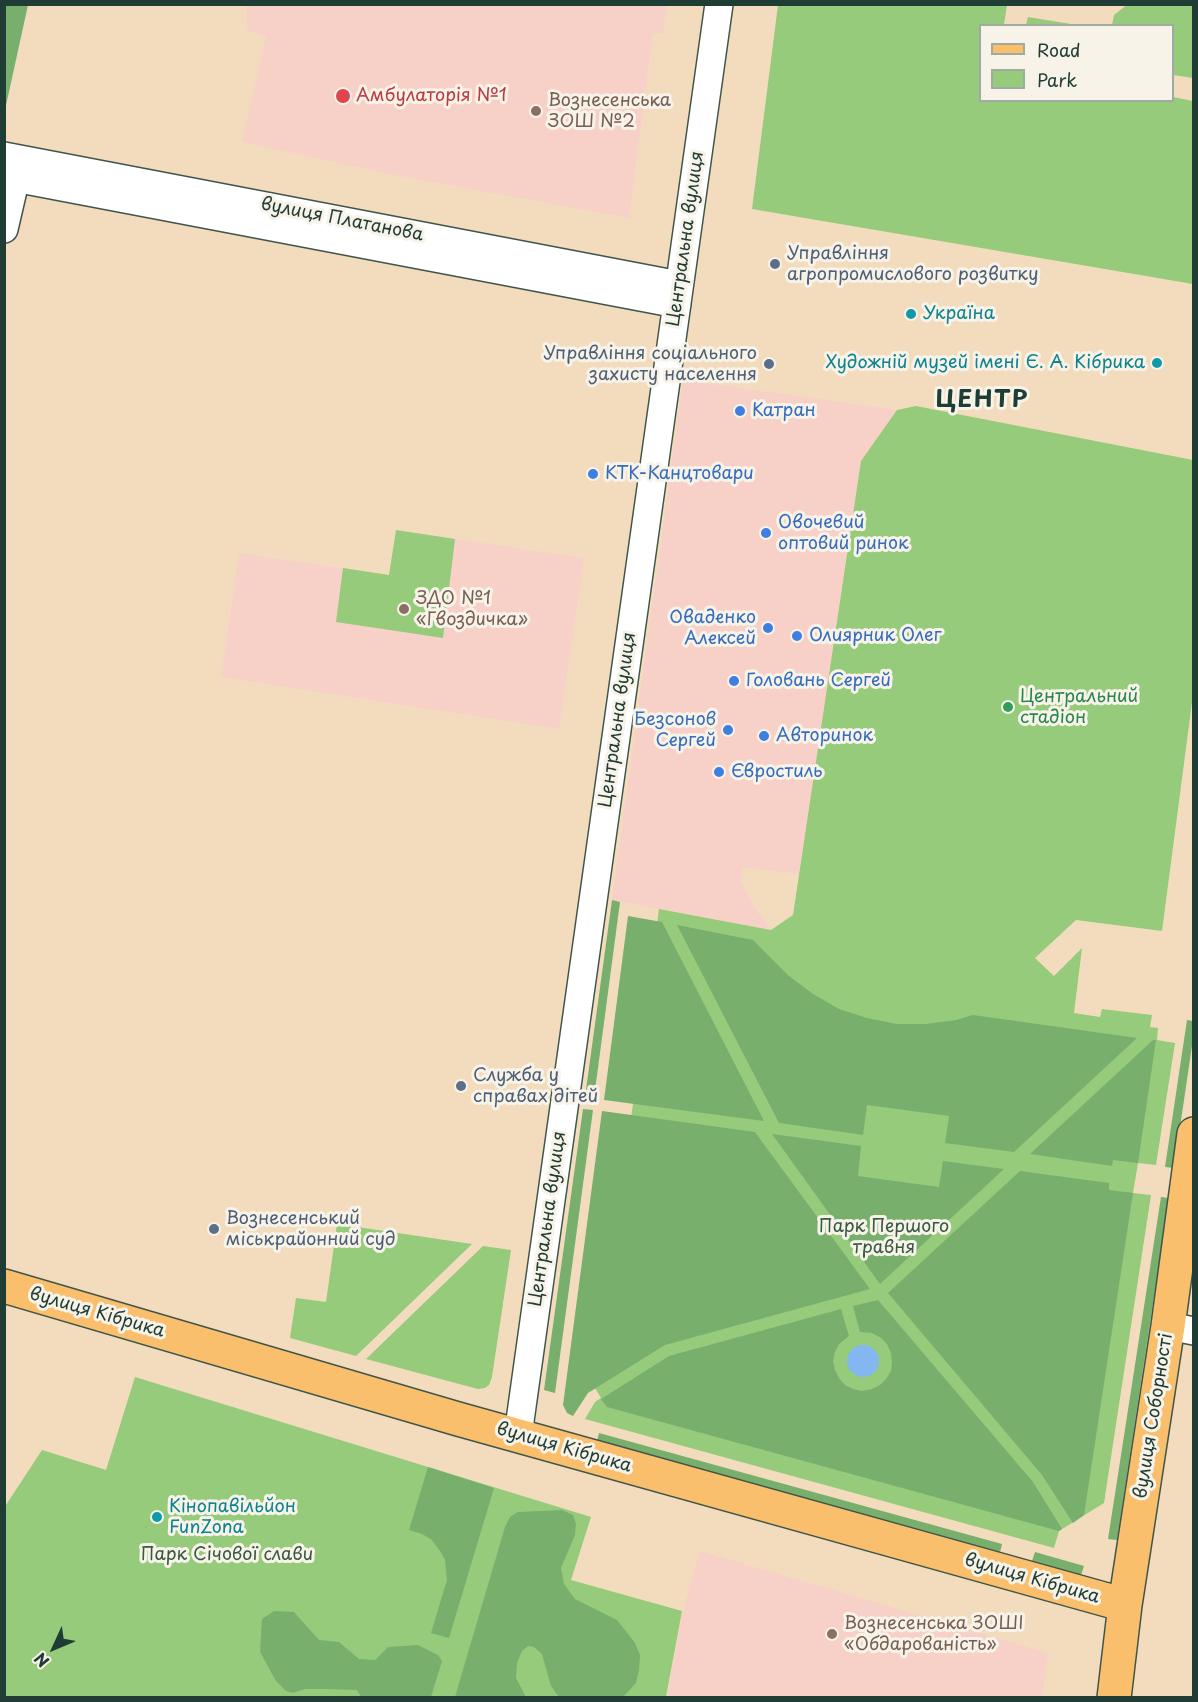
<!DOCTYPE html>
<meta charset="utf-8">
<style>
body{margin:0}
#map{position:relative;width:1198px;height:1702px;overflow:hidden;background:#f2dcbd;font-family:"Playpen Sans",sans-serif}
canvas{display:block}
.frame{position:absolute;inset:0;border:6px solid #1f3d34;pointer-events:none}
.legend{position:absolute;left:979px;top:24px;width:195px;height:78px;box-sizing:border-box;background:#f7f3e8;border:2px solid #a1aaa0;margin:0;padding:8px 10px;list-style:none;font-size:18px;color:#1f3d34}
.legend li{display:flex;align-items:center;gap:12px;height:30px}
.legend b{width:30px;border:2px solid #a1aaa0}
.north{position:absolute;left:24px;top:1618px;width:60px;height:60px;-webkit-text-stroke:4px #f7f3e8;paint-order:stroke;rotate:226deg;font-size:16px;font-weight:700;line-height:24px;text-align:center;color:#1f3d34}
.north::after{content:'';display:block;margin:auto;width:21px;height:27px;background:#1f3d34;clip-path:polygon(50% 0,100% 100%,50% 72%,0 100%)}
</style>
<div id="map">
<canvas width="1198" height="1702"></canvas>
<div class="frame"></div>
<ul class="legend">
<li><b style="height:8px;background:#f9bf6d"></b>Road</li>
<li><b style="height:16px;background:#96cb7c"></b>Park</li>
</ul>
<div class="north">N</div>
</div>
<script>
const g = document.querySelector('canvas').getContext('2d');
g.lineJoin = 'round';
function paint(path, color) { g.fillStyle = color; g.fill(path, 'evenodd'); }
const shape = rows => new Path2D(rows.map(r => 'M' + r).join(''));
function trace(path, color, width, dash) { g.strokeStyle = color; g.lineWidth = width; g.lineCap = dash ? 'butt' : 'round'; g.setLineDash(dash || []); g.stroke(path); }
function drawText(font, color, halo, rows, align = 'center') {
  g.font = font + ' "Playpen Sans",sans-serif'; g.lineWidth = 6; g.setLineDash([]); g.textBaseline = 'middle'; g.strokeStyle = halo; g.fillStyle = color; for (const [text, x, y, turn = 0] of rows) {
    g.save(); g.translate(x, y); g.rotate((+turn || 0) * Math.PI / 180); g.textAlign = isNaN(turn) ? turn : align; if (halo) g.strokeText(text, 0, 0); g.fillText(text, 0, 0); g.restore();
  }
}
const built = shape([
 [246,5,667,5,663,34,653,33,629,218,394,175,242,142,266,37,247,30],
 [683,380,897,410,861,461,799,874,743,867,741,881,754,907,771,930,612,900],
 [396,530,584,558,559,729,221,677,239,553,389,575],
 [700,1551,1048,1653,1042,1697,667,1697,683,1611]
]);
const green = shape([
 [1128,4,1193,5,1193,78,1173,75,1172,26,1112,25,1114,15],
 [778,5,1007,5,1004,25,980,26,980,100,1172,100,1173,97,1193,101,1193,284,752,209],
 [1028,17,1071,24,1070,25,1026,25],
 [916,406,1193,460,1194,687,1162,931,1076,920,1035,958,1054,976,1082,948,1074,1013,1100,1017,1102,1009,1152,1015,1150,1027,1158,1028,1157,1040,1175,1043,1156,1165,1138,1163,1133,1193,1151,1195,1104,1503,1059,1531,1054,1548,585,1419,595,1402,601,1398,595,1388,659,909,771,930,793,915,861,461,897,410],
 [396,530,455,539,443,638,336,622,343,568,389,575],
 [337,1224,472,1244,356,1356,290,1338,296,1298,326,1302],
 [483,1246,511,1250,492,1377,489,1385,485,1388,478,1389,366,1359],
 [135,1377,591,1517,571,1580,682,1611,666,1697,5,1697,4,1508,42,1450,106,1470]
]);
const forest = shape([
 [5,4,28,5,5,110,4,5],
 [612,900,620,902,594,1098,585,1097],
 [628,916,662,922,764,1121,604,1100],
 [677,925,753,940,789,976,813,994,839,1009,867,1018,897,1024,926,1024,956,1020,973,1015,1137,1038,1014,1152,945,1143,949,1116,867,1105,863,1135,779,1123],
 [1187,1020,1193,1021,1193,1039,1174,1168,1165,1167],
 [1153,1040,1156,1040,1138,1163,1113,1160,1112,1166,1030,1154],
 [583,1109,593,1110,555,1393,544,1390],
 [602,1111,755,1132,870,1289,665,1345,588,1393,573,1416,567,1413,563,1405],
 [772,1134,861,1146,858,1176,939,1187,943,1161,1004,1169,880,1284],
 [1020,1171,1109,1183,1109,1190,1133,1193,1084,1515,1073,1523,1042,1475,888,1293],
 [1161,1197,1169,1198,1117,1540,1108,1539],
 [878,1300,1033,1482,1062,1529,1059,1531,607,1407,601,1399,669,1356,841,1309,849,1336,839,1344,835,1352,833,1361,835,1370,839,1378,845,1385,853,1389,862,1391,872,1389,880,1385,886,1379,891,1371,892,1362,891,1353,887,1344,881,1338,872,1333,860,1332,853,1306],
 [599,1433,1002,1544,1000,1552,597,1441],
 [428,1467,494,1488,449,1638,431,1633,447,1580,445,1560,440,1551,431,1539,422,1534,409,1530],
 [562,1510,573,1515,576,1524,575,1535,561,1568,564,1584,575,1599,617,1620,635,1643,640,1655,639,1670,636,1683,623,1697,559,1697,551,1686,542,1654,534,1647,528,1646,522,1651,517,1663,516,1678,526,1697,455,1697,505,1527,510,1517,518,1512],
 [1035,1552,1084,1566,1081,1575,1032,1561],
 [274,1611,294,1612,319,1640,339,1642,359,1659,375,1660,388,1647,418,1645,438,1655,442,1661,431,1697,361,1697,357,1690,328,1689,305,1689,293,1693,286,1691,276,1681,260,1652,262,1619]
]);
const water = shape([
 '847 1361a16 16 0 1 1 32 0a16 16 0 1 1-32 0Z'
]);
const minor = shape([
 [4,156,679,285],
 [4,176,677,304],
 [4,229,20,160],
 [1168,1326,1194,1331],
 [518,1435,719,4]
]);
const major = shape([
 [4,1286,458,1419,1125,1605],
 [1114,1698,1125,1605,1168,1326,1194,1134]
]);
const markers = [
 [343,96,8,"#e0444e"],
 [536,111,6,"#8d6e63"],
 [775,264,6,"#5c6f8a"],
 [911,314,6,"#0f9aa8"],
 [1157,363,6,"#0f9aa8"],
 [769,364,6,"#5c6f8a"],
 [740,411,6,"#3f7fe0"],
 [593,474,6,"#3f7fe0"],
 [766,533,6,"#3f7fe0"],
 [404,609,6,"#8d6e63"],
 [768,628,6,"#3f7fe0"],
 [797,636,6,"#3f7fe0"],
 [734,681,6,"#3f7fe0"],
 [1008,707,6,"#2e9e5b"],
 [728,730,6,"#3f7fe0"],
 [764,736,6,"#3f7fe0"],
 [719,772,6,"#3f7fe0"],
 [461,1086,6,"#5c6f8a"],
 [214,1229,6,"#5c6f8a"],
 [157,1517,6,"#0f9aa8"],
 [832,1634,6,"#8d6e63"]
];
const healthNames = [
 ["Амбулаторія №1",356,96]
];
const educationNames = [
 ["Вознесенська",548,101],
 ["ЗОШ №2",548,122],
 ["ЗДО №1",416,599],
 ["«Гвоздичка»",416,620],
 ["Вознесенська ЗОШІ",844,1624],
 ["«Обдарованість»",844,1645]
];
const streetNames = [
 ["вулиця Платанова",342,220,11],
 ["Центральна вулиця",686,239,-82],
 ["Центральна вулиця",618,720,-82],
 ["Центральна вулиця",548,1219,-82],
 ["вулиця Кібрика",97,1313,16],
 ["вулиця Соборності",1154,1416,-81],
 ["вулиця Кібрика",564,1448,16],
 ["вулиця Кібрика",1032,1579,16]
];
const serviceNames = [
 ["Управління",787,254],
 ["агропромислового розвитку",787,275],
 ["Управління соціального",757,354,"right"],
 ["захисту населення",757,375,"right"],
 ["Служба у",473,1076],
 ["справах дітей",473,1097],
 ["Вознесенський",226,1219],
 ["міськрайонний суд",226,1240]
];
const cultureNames = [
 ["Україна",923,314],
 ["Художній музей імені Є. А. Кібрика",1145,363,"right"],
 ["Кінопавільйон",169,1507],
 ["FunZona",169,1528]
];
const shopNames = [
 ["Катран",752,411],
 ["КТК-Канцтовари",605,474],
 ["Овочевий",778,523],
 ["оптовий ринок",778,544],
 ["Оваденко",756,618,"right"],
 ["Алексей",756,639,"right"],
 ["Олиярник Олег",809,636],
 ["Головань Сергей",746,681],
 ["Безсонов",716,720,"right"],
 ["Сергей",716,741,"right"],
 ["Авторинок",776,736],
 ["Євростиль",731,772]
];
const leisureNames = [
 ["Центральний",1020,697],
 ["стадіон",1020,718]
];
const parkNames = [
 ["Парк Першого",884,1227],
 ["травня",884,1248],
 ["Парк Січової слави",227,1555]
];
const districtNames = [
 ["ЦЕНТР",982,400]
];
paint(built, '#f7d1c7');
paint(green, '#96cb7c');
paint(forest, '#78af6c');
paint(water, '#84b7f2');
trace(minor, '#3f5549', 30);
trace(major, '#3f5549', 36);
trace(minor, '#fff', 27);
trace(major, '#f9bf6d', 33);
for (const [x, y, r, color] of markers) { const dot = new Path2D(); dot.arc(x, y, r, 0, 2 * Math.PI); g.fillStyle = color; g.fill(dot); trace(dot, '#f7f3e8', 2); }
drawText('18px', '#be3a42', '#f7f3e8', healthNames, 'left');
drawText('18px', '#785e54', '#f7f3e8', educationNames, 'left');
drawText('18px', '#1f3d34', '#f7f3e8', streetNames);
drawText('18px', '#4e5e75', '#f7f3e8', serviceNames, 'left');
drawText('18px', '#0d838f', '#f7f3e8', cultureNames, 'left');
drawText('18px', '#366cbe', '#f7f3e8', shopNames, 'left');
drawText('18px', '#27864d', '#f7f3e8', leisureNames, 'left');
drawText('18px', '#375942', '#f7f3e8', parkNames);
g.letterSpacing = '1.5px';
drawText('bold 24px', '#1f3d34', '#f7f3e8', districtNames);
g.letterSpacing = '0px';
</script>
